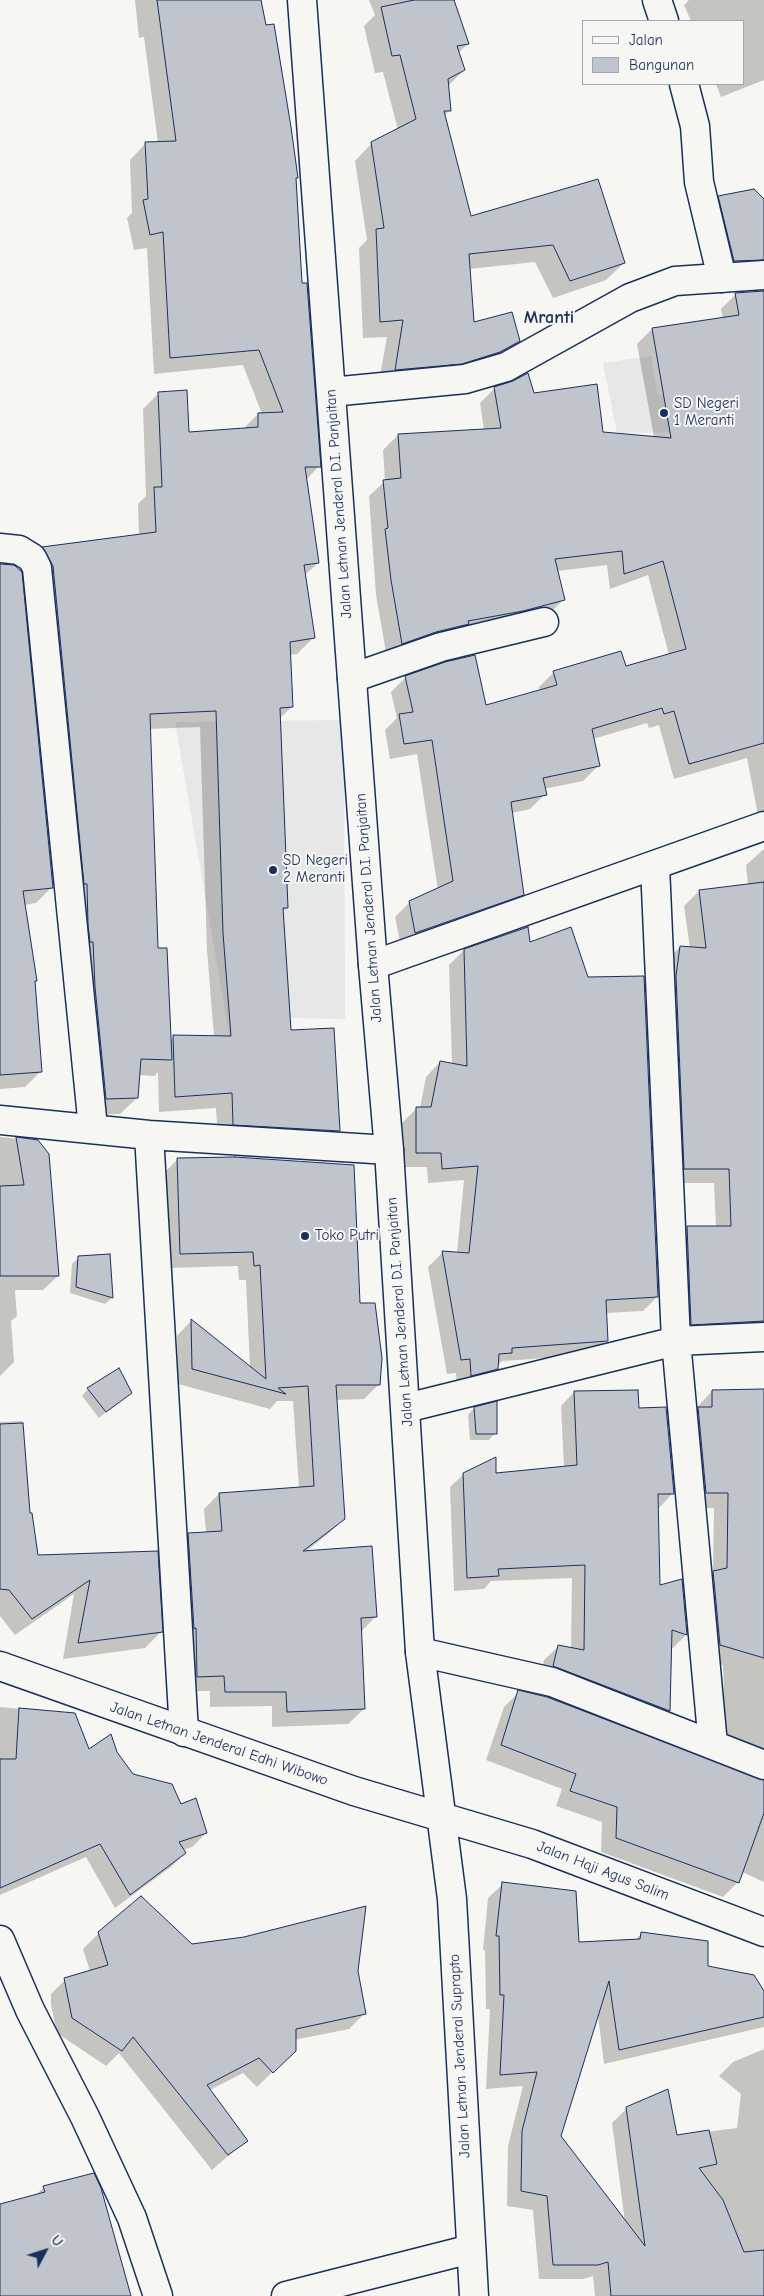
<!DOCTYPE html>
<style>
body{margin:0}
#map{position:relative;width:764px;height:2296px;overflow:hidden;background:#f6f6f2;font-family:"Comic Neue",sans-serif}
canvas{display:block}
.legend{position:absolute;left:582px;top:20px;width:162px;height:65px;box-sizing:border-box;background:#f6f6f2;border:1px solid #9ea6b7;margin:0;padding:6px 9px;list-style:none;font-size:15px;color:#1b2f5e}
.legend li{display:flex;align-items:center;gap:10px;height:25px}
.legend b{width:25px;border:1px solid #9ea6b7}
.north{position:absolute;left:20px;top:2226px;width:50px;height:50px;-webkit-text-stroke:4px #f6f6f2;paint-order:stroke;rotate:50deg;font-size:14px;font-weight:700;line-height:20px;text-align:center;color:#1b2f5e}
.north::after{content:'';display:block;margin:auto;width:18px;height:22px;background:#1b2f5e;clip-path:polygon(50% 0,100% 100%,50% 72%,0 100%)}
</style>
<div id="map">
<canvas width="764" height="2296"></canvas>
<ul class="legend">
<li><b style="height:6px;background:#f6f6f2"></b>Jalan</li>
<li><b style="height:14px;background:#c0c4cd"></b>Bangunan</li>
</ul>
<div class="north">U</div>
</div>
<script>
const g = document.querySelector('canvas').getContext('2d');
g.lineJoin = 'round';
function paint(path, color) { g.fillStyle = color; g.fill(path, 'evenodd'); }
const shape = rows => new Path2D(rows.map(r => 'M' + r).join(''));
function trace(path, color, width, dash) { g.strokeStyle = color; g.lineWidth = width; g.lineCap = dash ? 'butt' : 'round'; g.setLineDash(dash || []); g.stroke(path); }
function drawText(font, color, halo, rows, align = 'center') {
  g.font = font + ' "Comic Neue",sans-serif'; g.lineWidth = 4; g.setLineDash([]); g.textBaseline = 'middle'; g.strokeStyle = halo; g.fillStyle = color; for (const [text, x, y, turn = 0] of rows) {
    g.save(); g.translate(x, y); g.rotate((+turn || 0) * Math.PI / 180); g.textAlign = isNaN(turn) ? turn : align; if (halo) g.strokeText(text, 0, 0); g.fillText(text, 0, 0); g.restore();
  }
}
const built = shape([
 [651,356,658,395,713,391,695,432,617,433,603,363],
 [344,720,345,1019,291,1018,294,1047,232,1052,175,722]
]);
const shadow = shape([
 [135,0,260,0,297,177,294,180,301,284,319,466,306,480,318,563,304,576,313,638,297,654,289,655,292,707,279,719,287,907,282,912,290,1031,339,1131,323,1147,218,1140,216,1108,159,1112,158,1072,155,1076,139,1075,137,1098,120,1114,90,1115,27,564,43,548,139,536,138,504,146,496,143,409,159,393,188,433,243,429,258,414,262,414,243,365,154,374,147,248,134,250,127,218,132,213,130,160,146,143,158,143,144,37,139,38],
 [200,727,207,950,214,1037,174,1037,170,1040,157,950,149,729],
 [369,0,454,0,468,44,458,53,464,70,448,86,450,110,444,116,470,218,624,263,606,280,553,298,535,262,469,269,473,324,519,341,501,358,378,387,387,337,363,338,359,248,367,240,355,161,372,143,398,130,383,72,375,73,364,26,375,15],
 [689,0,764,0,764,80,721,97,716,84,743,84,743,21,691,21,684,5],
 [719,197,764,201,764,270,721,274,706,211],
 [736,294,764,304,764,836,761,831,747,758,674,779,659,725,649,728,647,723,593,739,598,766,583,781,544,789,545,794,530,809,512,813,522,894,507,910,401,947,395,917,410,902,438,890,417,754,390,759,385,730,397,718,391,692,406,677,486,707,540,691,539,687,554,672,625,668,669,655,648,575,610,589,607,565,557,571,564,599,549,614,387,658,376,595,369,496,385,481,383,450,398,435,484,430,480,403,495,388,533,394,602,433,654,437,637,344,652,329,723,319,721,309],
 [0,567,52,887,36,903,24,905,34,982,41,1071,25,1087,0,1089],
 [764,849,764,1343,676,1339,672,1242,687,1227,716,1227,714,1183,669,1183,665,962,680,947,690,948,684,906,699,891,748,885,746,865],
 [529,944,657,1297,643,1311,605,1313,607,1340,592,1355,502,1361,482,1383,457,1390,456,1373,447,1374,428,1267,443,1252,457,1253,464,1180,428,1183,427,1167,402,1167,402,1123,417,1108,420,1108,426,1077,440,1062,452,1064,449,965,464,950],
 [0,1137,38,1141,58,1276,43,1290,15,1290,17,1316,11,1321,14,1362,0,1376],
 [178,1159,359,1304,379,1384,364,1399,335,1400,344,1519,328,1534,305,1552,376,1616,361,1632,364,1709,348,1724,272,1727,272,1706,210,1707,210,1691,182,1691,173,1549,189,1534,206,1533,204,1509,219,1494,299,1488,293,1401,277,1401,270,1409,178,1384,177,1336,191,1321,250,1368,246,1280,239,1280,238,1266,165,1268,163,1174],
 [109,1255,112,1298,105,1304,70,1293,72,1264,79,1257],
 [88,1389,131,1392,99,1418,82,1396],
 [764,1390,764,1777,726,1754,723,1665,705,1660,698,1588,713,1573,714,1508,691,1508,683,1423,712,1391],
 [574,1392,638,1409,673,1493,660,1507,657,1507,658,1587,681,1581,686,1635,673,1648,670,1647,669,1711,655,1724,540,1680,544,1660,558,1647,571,1649,572,1578,491,1581,484,1589,454,1591,450,1487,464,1474,494,1475,564,1467,561,1406],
 [474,1408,495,1433,489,1440,470,1440,468,1415],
 [22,1421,25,1471,0,1482,0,1422],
 [0,1516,37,1556,157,1552,161,1632,145,1648,63,1659,74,1594,15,1635,0,1616],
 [519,1692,764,1781,764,1882,742,1872,738,1882,723,1897,601,1852,602,1822,556,1806,562,1789,486,1760,504,1707],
 [0,1707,74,1714,89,1751,116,1753,132,1776,181,1805,206,1833,192,1847,183,1850,185,1853,171,1867,115,1908,86,1857,0,1895],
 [503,1884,578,1943,634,1941,641,1934,707,1967,764,1993,764,2027,604,2064,598,2015,560,2136,625,2222,612,2123,627,2108,676,2136,737,2128,741,2094,719,2076,733,2062,764,2049,764,2296,595,2296,593,2276,583,2279,539,2279,533,2210,507,2206,508,2146,523,2086,486,2089,490,2009,486,2009,485,1950,483,1950,488,1898],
 [99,1933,357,1971,364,2014,349,2029,294,2040,294,2051,257,2087,243,2073,210,2090,246,2140,212,2170,119,2053,106,2066,57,2033,51,2005,51,1994,67,1978,90,1971,83,1949],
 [44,2187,129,2296,0,2296,0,2205,36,2195]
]);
const building = shape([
 [157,0,261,0,266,25,274,24,291,127,298,178,296,178,302,283,307,283,321,467,305,467,319,563,304,565,315,638,290,642,293,707,280,708,288,908,283,908,291,1030,334,1028,340,1131,233,1125,232,1093,175,1097,173,1035,231,1036,223,933,216,711,150,714,158,948,167,948,172,1060,141,1059,138,1098,106,1099,95,987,93,942,90,942,88,925,87,884,84,884,53,566,42,547,156,532,154,487,162,487,158,392,187,390,189,432,258,427,258,413,283,412,259,350,170,358,163,232,150,235,143,200,148,199,145,142,176,141,157,0],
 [414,0,454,0,469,44,457,46,465,70,448,79,451,111,444,111,471,216,598,179,625,263,570,281,553,245,469,254,474,322,512,312,520,341,500,352,462,364,395,370,403,320,380,322,376,229,384,228,371,142,416,119,400,55,392,56,381,7,414,0],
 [754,189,764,199,764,260,734,261,718,196,754,189],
 [764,291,764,743,689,764,674,711,664,714,662,708,592,729,600,766,543,778,547,795,511,802,524,895,415,933,409,901,453,881,432,740,404,744,399,714,413,712,405,676,445,662,475,655,486,705,557,685,553,671,621,651,626,666,686,649,663,561,624,574,622,551,555,559,565,600,523,611,468,621,469,624,436,632,402,644,391,580,385,529,388,528,383,480,401,478,398,434,501,428,494,387,513,381,528,373,534,393,597,384,603,432,671,438,652,328,739,315,735,293,764,291],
 [0,564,14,565,22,572,53,888,23,891,37,981,35,981,42,1072,0,1075,0,564],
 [764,882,764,1321,691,1325,687,1226,731,1226,729,1169,684,1169,676,976,680,946,706,948,699,890,764,882],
 [528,927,530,942,571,927,588,977,644,976,658,1297,606,1300,608,1341,512,1348,512,1353,499,1354,498,1369,471,1376,470,1359,461,1360,442,1251,469,1253,478,1166,442,1169,441,1153,416,1153,416,1107,431,1107,440,1061,467,1066,464,949,528,927],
 [16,1137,38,1140,49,1154,59,1276,0,1276,0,1186,24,1185,16,1137],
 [235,1157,354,1165,360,1303,375,1303,382,1358,380,1385,336,1385,345,1519,303,1551,372,1546,377,1617,361,1618,365,1709,287,1712,286,1692,225,1692,224,1676,197,1677,196,1628,194,1629,188,1533,222,1531,219,1493,314,1486,308,1386,278,1388,286,1394,192,1369,191,1319,266,1379,260,1265,254,1266,253,1252,180,1254,177,1158,235,1157],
 [110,1254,113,1298,76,1287,78,1256,110,1254],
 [119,1368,132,1393,106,1412,87,1388,119,1368],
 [764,1389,764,1658,720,1645,713,1571,727,1568,728,1493,706,1493,698,1407,712,1407,712,1390,764,1389],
 [638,1390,639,1408,666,1407,674,1494,658,1494,660,1585,682,1579,687,1635,672,1630,670,1711,553,1666,558,1645,584,1650,585,1565,498,1569,499,1576,467,1578,463,1473,496,1457,496,1473,577,1465,574,1391,638,1390],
 [497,1401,497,1434,476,1434,474,1407,497,1401],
 [23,1423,30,1513,32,1513,38,1555,158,1551,163,1632,78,1643,90,1580,32,1619,9,1590,0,1589,0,1424,23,1423],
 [518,1690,547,1697,764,1780,764,1813,739,1883,616,1838,617,1807,570,1791,576,1774,501,1745,518,1690],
 [19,1708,75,1713,89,1749,111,1734,117,1752,133,1774,172,1784,181,1804,196,1798,207,1833,179,1842,186,1853,130,1895,100,1844,0,1888,0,1759,16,1759,19,1708],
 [502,1882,576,1891,579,1942,640,1939,641,1932,708,1941,708,1966,754,1975,764,1991,764,2017,619,2050,609,1981,561,2136,645,2246,626,2107,668,2089,677,2135,709,2130,717,2164,699,2168,723,2200,744,2252,764,2250,764,2296,611,2296,608,2262,598,2265,553,2265,547,2196,521,2191,522,2131,537,2072,500,2075,504,1995,500,1995,499,1936,496,1936,502,1882],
 [141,1896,192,1944,244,1937,366,1906,358,1971,366,2014,296,2029,296,2051,273,2073,259,2058,207,2085,248,2141,228,2155,133,2037,122,2051,72,2018,64,1978,108,1965,98,1932,141,1896],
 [94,2173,101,2188,131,2296,0,2296,0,2204,45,2192,43,2186,94,2173]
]);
const minor = shape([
 [657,0,664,21],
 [684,84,695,126,699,182,722,278],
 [0,548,19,550,32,558,37,568,93,1128],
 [352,678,441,647,544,622],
 [655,866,676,1341,713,1745],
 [373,965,764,826],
 [0,1120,149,1135,389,1150],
 [149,1135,184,1732],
 [406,1408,676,1341,764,1337],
 [420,1652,552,1682,764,1765],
 [0,1940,30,2010,85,2117,132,2218,158,2296],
 [286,2296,471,2249]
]);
const tertiary = shape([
 [302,0,373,965,389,1150,420,1652,452,1899,474,2296],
 [331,392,465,379,506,367,630,298,675,281,764,275],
 [0,1666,354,1791,532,1844,764,1932]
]);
const markers = [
 [664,413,5,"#1b2f5e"],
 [273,870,5,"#1b2f5e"],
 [305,1236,5,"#1b2f5e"]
];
const poiNames = [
 ["SD Negeri",674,404],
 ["1 Meranti",674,421],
 ["SD Negeri",283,861],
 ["2 Meranti",283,878],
 ["Toko Putri",315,1236]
];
const streetNames = [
 ["Jalan Letnan Jenderal D.I. Panjaitan",339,504,-94],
 ["Jalan Letnan Jenderal D.I. Panjaitan",369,908,-94],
 ["Jalan Letnan Jenderal D.I. Panjaitan",400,1312,-94],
 ["Jalan Letnan Jenderal Edhi Wibowo",219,1744,19],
 ["Jalan Haji Agus Salim",603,1871,21],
 ["Jalan Letnan Jenderal Suprapto",460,2056,-93]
];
const quarterNames = [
 ["Mranti",549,318]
];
paint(built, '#e6e7e7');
paint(shadow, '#0003');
paint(building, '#c0c4cd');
trace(building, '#1b2f5e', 1);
trace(minor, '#1b2f5e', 31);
trace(tertiary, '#1b2f5e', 31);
trace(minor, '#f6f6f2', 28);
trace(tertiary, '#f6f6f2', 28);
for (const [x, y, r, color] of markers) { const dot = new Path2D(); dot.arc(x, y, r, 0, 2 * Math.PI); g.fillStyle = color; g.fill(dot); trace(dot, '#f6f6f2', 2); }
drawText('15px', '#1b2f5e', '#f6f6f2', poiNames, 'left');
drawText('15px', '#1b2f5e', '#f6f6f2', streetNames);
drawText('bold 18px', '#1b2f5e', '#f6f6f2', quarterNames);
</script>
